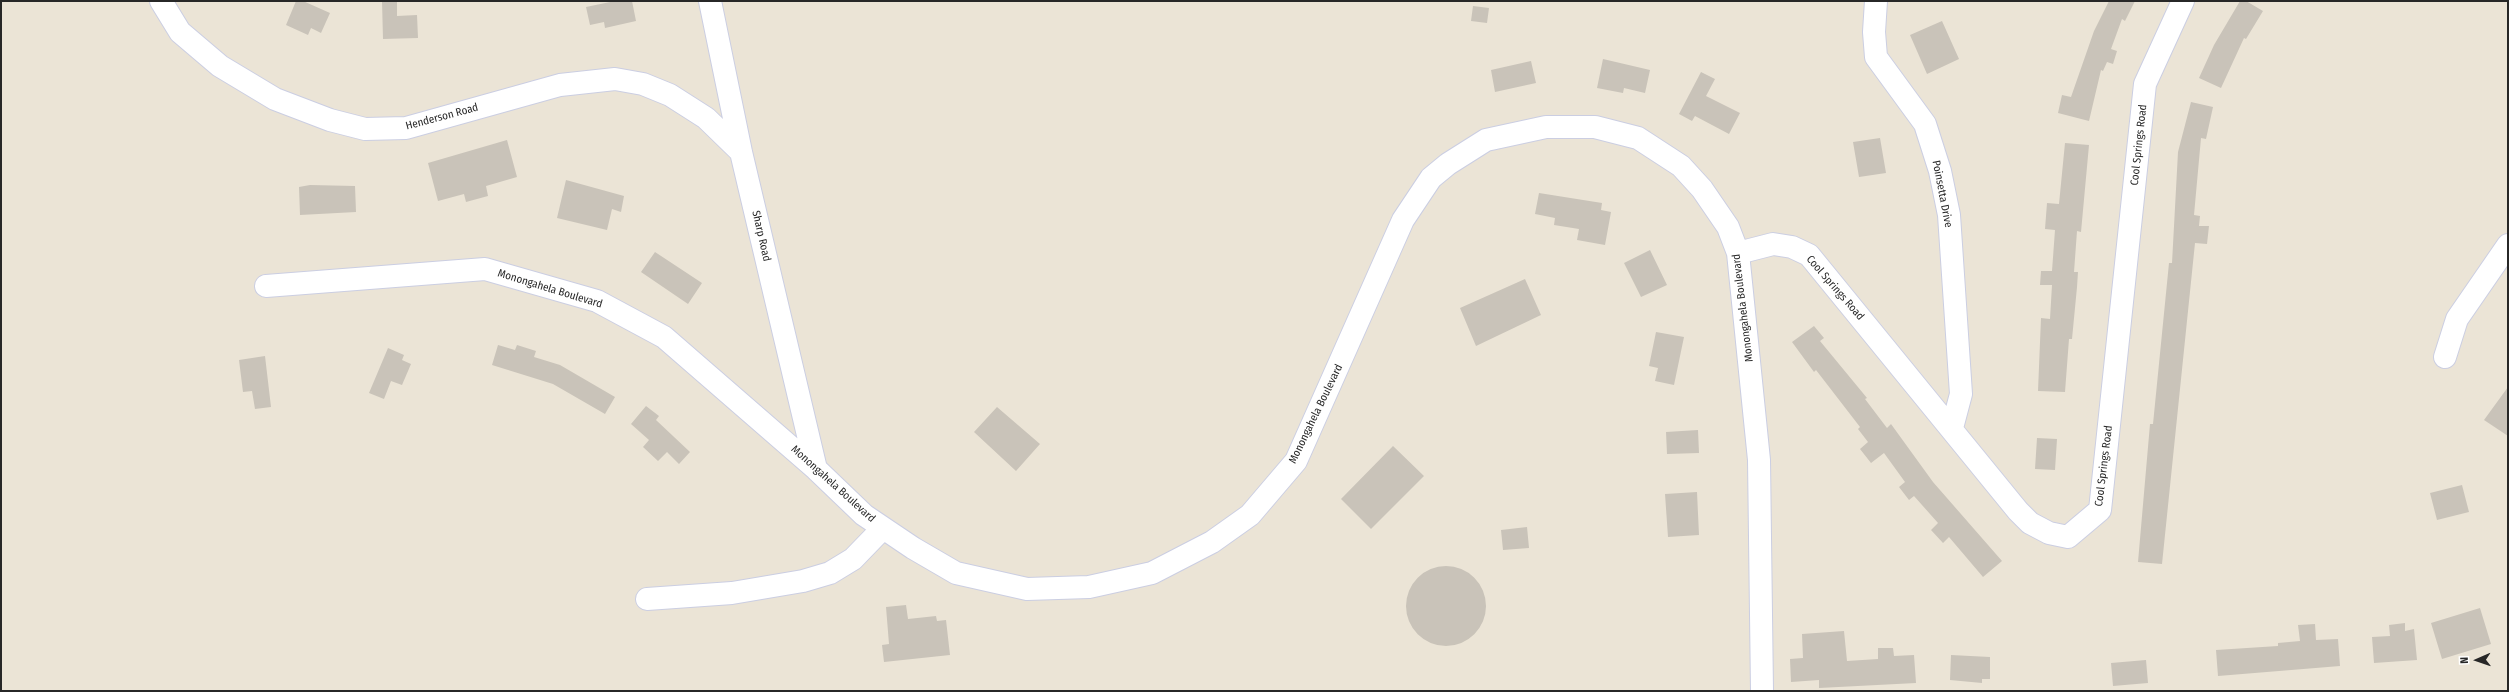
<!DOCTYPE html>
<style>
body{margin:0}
#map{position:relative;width:2509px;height:692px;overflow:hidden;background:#ebe4d6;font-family:"Fira Sans Condensed",sans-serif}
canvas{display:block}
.frame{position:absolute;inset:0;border:2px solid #272727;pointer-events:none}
.north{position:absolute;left:2457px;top:640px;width:40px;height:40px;-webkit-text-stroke:3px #fff;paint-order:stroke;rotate:268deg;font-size:11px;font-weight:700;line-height:16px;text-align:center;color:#272727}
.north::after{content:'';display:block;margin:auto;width:14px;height:18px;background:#272727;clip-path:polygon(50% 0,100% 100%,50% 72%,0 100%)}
</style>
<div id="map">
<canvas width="2509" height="692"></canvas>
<div class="frame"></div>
<div class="north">N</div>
</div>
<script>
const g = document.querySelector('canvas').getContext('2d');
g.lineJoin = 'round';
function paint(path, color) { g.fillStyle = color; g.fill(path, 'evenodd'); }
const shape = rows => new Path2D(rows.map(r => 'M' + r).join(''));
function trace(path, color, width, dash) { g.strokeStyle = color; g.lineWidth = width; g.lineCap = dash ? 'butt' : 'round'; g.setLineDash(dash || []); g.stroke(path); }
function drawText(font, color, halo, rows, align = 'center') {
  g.font = font + ' "Fira Sans Condensed",sans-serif'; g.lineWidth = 3.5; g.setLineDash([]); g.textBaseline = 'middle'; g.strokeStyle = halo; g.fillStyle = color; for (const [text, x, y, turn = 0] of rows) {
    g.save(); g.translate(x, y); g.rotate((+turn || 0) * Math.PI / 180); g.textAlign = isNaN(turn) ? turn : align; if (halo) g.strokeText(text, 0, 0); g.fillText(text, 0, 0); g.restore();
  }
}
const building = shape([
 [296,1,303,1,330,13,321,33,311,28,308,35,286,25],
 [382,1,397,1,397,16,417,15,418,38,383,39],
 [615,1,632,1,636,21,605,28,604,22,590,25,586,7],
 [2109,1,2135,1,2125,21,2122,19,2111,49,2117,51,2113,64,2107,62,2103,71,2101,70,2089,121,2058,113,2062,95,2071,97,2094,31],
 [2240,1,2246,1,2263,11,2246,39,2244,38,2221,88,2199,78,2214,45],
 [1473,6,1489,8,1487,23,1471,21],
 [1942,21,1959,59,1927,74,1910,35],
 [1603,59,1650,70,1645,93,1624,88,1623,93,1597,88],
 [1531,61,1536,83,1495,92,1491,70],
 [1701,72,1715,79,1706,96,1740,113,1729,134,1695,116,1692,121,1679,114],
 [2191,102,2213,107,2206,139,2201,138,2194,215,2200,216,2199,226,2209,226,2207,244,2195,243,2162,564,2138,562,2150,424,2153,424,2169,263,2172,263,2178,152],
 [1880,138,1886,173,1859,177,1853,142],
 [507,140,517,177,486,186,488,196,466,202,464,194,438,201,428,163],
 [2065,143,2089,145,2081,232,2077,231,2074,272,2078,272,2077,287,2072,339,2069,339,2065,392,2038,391,2041,318,2050,319,2052,285,2040,285,2041,271,2052,271,2055,230,2045,229,2047,203,2059,204],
 [566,180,624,196,621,212,612,209,607,230,557,218],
 [310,185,355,186,356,212,300,215,299,187],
 [1539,193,1602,203,1601,210,1611,212,1605,245,1577,240,1579,229,1554,225,1555,218,1535,214],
 [1650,250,1667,285,1641,297,1624,263],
 [655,252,702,283,688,304,641,272],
 [1525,279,1541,315,1476,346,1460,308],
 [1814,326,1824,338,1820,341,1867,398,1865,399,1887,428,1891,424,1933,482,2002,561,1983,577,1949,537,1943,543,1931,530,1938,523,1914,496,1909,500,1899,487,1905,482,1884,453,1871,463,1860,449,1868,442,1858,429,1860,427,1816,370,1814,372,1792,342],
 [1656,332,1684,337,1674,385,1655,381,1658,368,1649,366],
 [498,345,515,350,517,345,536,351,534,357,560,365,615,397,605,414,553,384,492,365],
 [388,348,404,355,402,360,411,364,402,385,391,381,384,399,369,393],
 [265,356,271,407,255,409,252,391,243,392,239,360],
 [2508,387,2508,436,2484,420],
 [646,406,659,416,656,420,690,452,679,464,667,452,658,461,643,447,649,440,631,424],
 [997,407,1040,444,1016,471,974,432],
 [1698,430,1699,453,1667,454,1666,432],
 [2037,438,2057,439,2055,470,2035,469],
 [1393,446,1424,476,1371,529,1341,499],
 [2462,485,2469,512,2437,520,2430,493],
 [1697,492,1699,535,1668,537,1665,494],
 [1527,527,1529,548,1503,550,1501,530],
 '1406 606a40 40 0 1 1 80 0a40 40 0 1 1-80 0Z',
 [906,605,908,619,936,616,937,621,946,620,950,655,884,662,882,645,889,644,886,607],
 [2480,608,2491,644,2442,659,2431,623],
 [2405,623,2405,631,2414,629,2417,660,2374,663,2372,637,2390,636,2389,625],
 [2315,624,2316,640,2338,639,2340,666,2218,676,2216,650,2278,646,2278,643,2300,641,2298,625],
 [1844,631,1847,661,1878,659,1878,648,1893,648,1894,656,1914,655,1916,683,1819,688,1819,680,1791,682,1790,659,1803,658,1802,634],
 [1951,655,1990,657,1990,679,1982,679,1982,683,1950,680],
 [2146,660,2148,683,2113,686,2111,663]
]);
const minor = shape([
 [161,1,180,32,220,66,275,99,330,120,365,129,406,128,560,85,615,79,643,84,670,95,706,118,741,152],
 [710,1,741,152,816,469],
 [1876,1,1874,32,1876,57,1925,124,1940,171,1949,215,1961,394,1952,428],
 [1738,253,1773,244,1792,247,1809,255,2018,511,2030,523,2049,533,2068,537,2100,510,2145,84,2183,1],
 [266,286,485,269,597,301,664,337,816,469,864,515,913,548,956,573,1027,589,1089,587,1152,573,1212,542,1250,515,1296,461,1403,220,1431,178,1448,164,1486,140,1546,127,1595,127,1638,138,1681,166,1702,189,1728,227,1738,253,1759,460,1762,691],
 [2445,357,2457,319,2508,245],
 [647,599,732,593,803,581,830,573,853,559,883,528]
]);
const streetNames = [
 ["Henderson Road",442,117,-15],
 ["Cool Springs Road",2139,145,-84],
 ["Poinsetta Drive",1942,194,79],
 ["Sharp Road",761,236,77],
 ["Cool Springs Road",1835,288,49],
 ["Monongahela Boulevard",550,289,17],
 ["Monongahela Boulevard",1743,308,-97],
 ["Monongahela Boulevard",1316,414,-64],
 ["Cool Springs Road",2104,466,-83],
 ["Monongahela Boulevard",833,484,42]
];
paint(building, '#c9c3b9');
trace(minor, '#cbcee2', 24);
trace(minor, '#fff', 22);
drawText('11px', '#272727', '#fff', streetNames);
</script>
